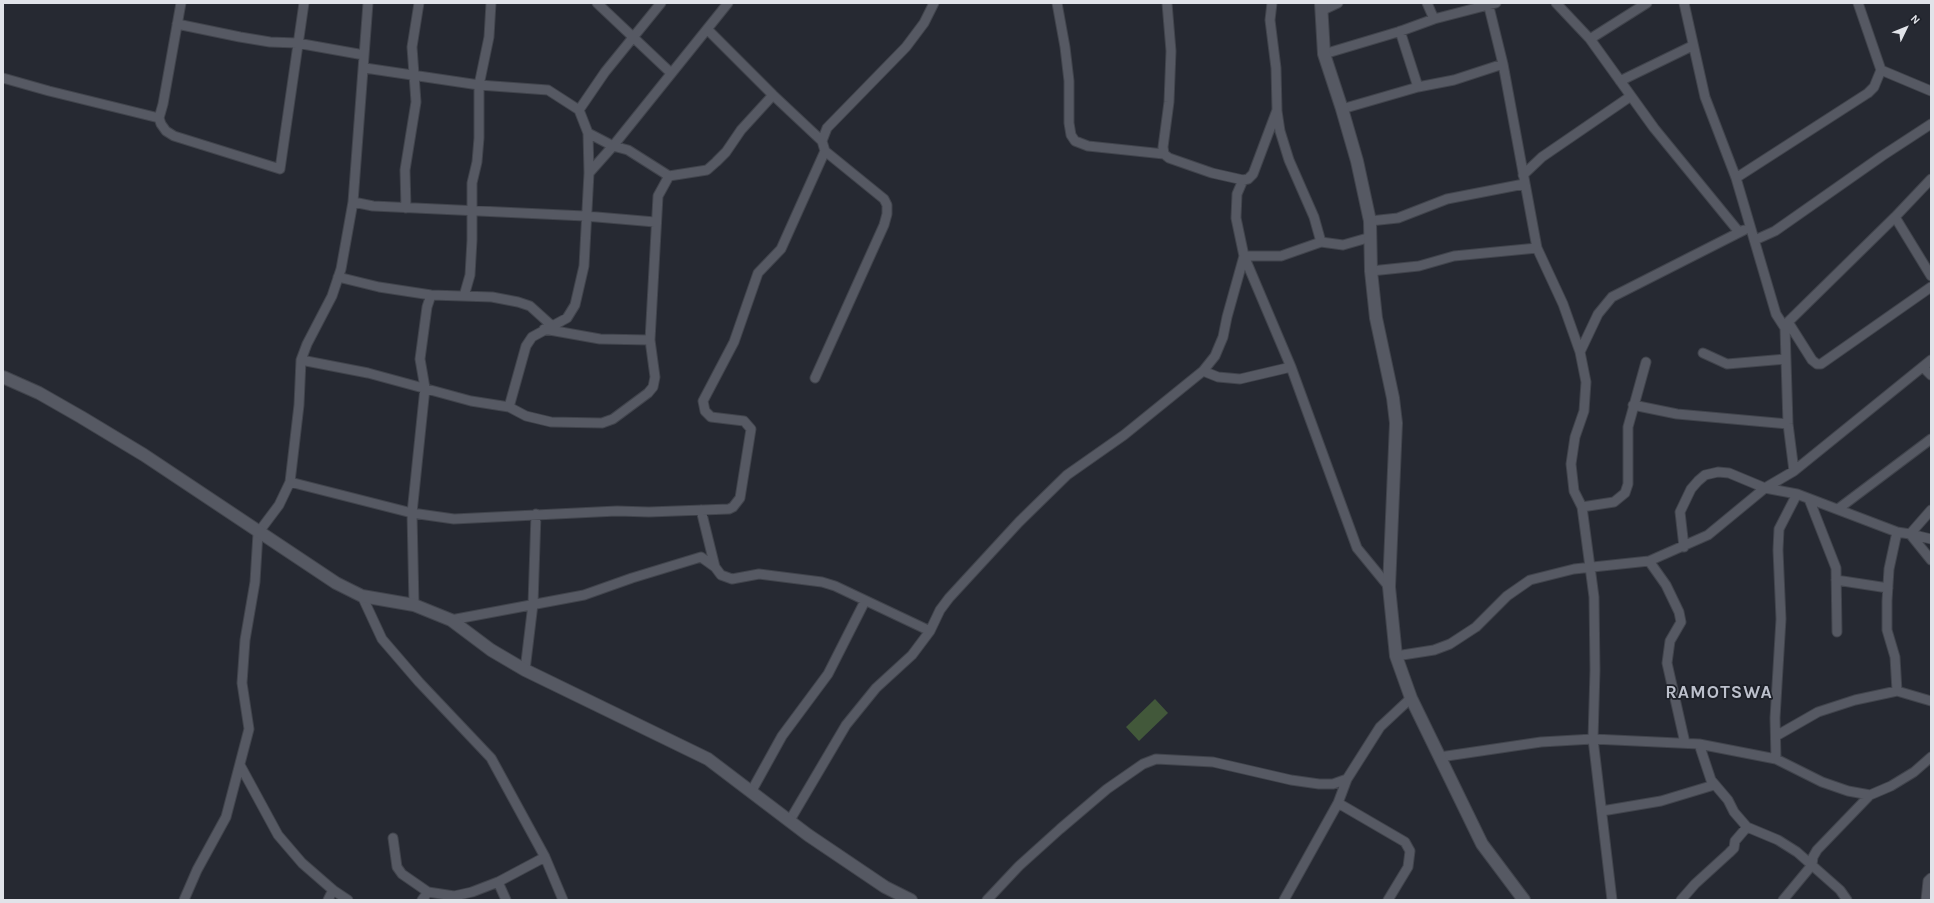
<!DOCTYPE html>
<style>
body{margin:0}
#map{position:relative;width:1934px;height:903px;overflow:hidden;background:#262932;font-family:Karla,sans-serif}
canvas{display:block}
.frame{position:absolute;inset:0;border:4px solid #e1e3e9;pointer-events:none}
.north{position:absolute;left:1886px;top:8px;width:40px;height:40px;-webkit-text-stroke:3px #1d2028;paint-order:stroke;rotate:47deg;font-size:11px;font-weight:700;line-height:16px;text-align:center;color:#e1e3e9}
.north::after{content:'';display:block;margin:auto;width:14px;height:18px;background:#e1e3e9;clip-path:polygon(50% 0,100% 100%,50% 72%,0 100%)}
</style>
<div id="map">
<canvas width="1934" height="903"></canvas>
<div class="frame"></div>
<div class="north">N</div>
</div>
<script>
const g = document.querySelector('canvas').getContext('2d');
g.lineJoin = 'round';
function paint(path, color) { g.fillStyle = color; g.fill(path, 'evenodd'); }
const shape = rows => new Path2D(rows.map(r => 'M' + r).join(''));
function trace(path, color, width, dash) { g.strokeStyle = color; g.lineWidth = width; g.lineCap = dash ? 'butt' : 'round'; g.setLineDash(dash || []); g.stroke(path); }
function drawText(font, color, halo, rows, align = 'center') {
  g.font = font + ' Karla,sans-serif'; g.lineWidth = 3.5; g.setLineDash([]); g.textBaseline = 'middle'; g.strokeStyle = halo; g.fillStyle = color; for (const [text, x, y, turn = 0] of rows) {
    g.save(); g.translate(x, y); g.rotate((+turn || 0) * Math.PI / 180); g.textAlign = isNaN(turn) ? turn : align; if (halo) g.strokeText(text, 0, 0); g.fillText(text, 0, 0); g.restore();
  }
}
const green = shape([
 [1155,699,1168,713,1139,741,1126,727]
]);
const street = shape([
 [181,3,163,104,159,118,161,124,166,131,174,136,280,169,304,3],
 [597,3,671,73],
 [1057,3,1065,47,1069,81,1069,123,1071,135,1075,141,1088,146,1164,154],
 [1167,3,1171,51,1169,102,1163,147,1164,154,1169,158,1212,173,1243,180,1248,179,1253,174,1277,110,1276,68,1270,20,1272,3],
 [1427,3,1434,19],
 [1488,3,1503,64,1537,248,1563,304,1580,352,1586,382,1584,411,1575,437,1571,464,1574,491,1582,507,1594,597,1595,670,1593,739,1612,900],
 [1556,3,1590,39,1654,128,1739,232],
 [1684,3,1705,97,1736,178,1776,314,1785,328,1788,424,1794,471],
 [1321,11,1338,3],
 [177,24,240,37,270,42,297,43,364,55],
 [708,30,773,95,822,141,825,151,884,199,887,205,887,214,884,225,815,378],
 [1400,31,1418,87],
 [1590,39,1647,3],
 [1324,54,1401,31,1434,19,1496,3],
 [365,68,479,85,548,90,579,110,588,133,613,146,628,150,669,176],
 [1881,70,1931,91],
 [3,78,49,91,159,118],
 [1620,81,1692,46],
 [1342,109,1418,87,1454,80,1503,64],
 [579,110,605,72,661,3],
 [1277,111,1280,131,1289,160,1314,217,1321,242],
 [588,133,589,173],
 [822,141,827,128,906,47,924,23,934,3],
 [1523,175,1542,157,1631,96],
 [1736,178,1868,93,1874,87,1881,70,1858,3],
 [1243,180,1237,194,1236,218,1244,256,1291,367,1357,548,1389,587],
 [353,202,373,206,585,216,655,222],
 [406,208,405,170,416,102,412,47,419,3],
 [1895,217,1931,276],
 [1370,221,1398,218,1447,199,1524,184],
 [1755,240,1775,231,1882,156,1931,124],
 [1244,256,1281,256,1321,242,1343,245,1371,237],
 [1371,271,1419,266,1454,256,1537,248],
 [338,277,379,287,431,295,492,297,518,302,530,306,551,325],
 [464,296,470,275,472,240,472,183,477,162,479,138,479,85,489,37,491,3],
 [1788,322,1812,360,1817,364,1821,364,1931,287],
 [1785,328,1788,322,1895,217,1931,179],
 [544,329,600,339,650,340],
 [1580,352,1598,314,1612,297,1744,230],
 [1703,353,1727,364,1786,359],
 [301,360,368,373,471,401,509,407,526,416,551,422,602,423,613,419,648,393,653,387,655,377,650,340,658,196,669,176,707,170,716,162,726,152,741,130,773,95],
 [1923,367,1931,375],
 [1203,371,1218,377,1240,379,1291,367],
 [1633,405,1677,414,1788,424],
 [509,407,526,346,532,337,567,318,575,305,584,266,589,173,613,146,728,3],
 [290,482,412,513,454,519,617,511,649,512,729,509,733,507,740,498,751,429,744,421,711,417,705,411,703,401,734,342,758,273,781,249,825,151],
 [1809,499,1836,568,1837,632],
 [1582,507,1614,502,1625,493,1628,484,1628,427,1646,362],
 [1838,509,1931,439],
 [701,510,715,567],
 [1931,510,1910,534,1931,539],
 [1684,547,1680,512,1691,489,1698,481,1705,475,1718,472,1729,473,1765,488,1797,494,1897,532,1910,534,1931,560],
 [1649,561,1666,585,1679,612,1681,622,1670,641,1667,663,1685,743],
 [1836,580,1888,588],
 [362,596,382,639,419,682,491,758,545,857,563,900],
 [414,605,412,513,425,388,420,359,427,307,431,295],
 [451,620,584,595,632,578,701,557,715,567,721,575,732,579,759,574,822,582,835,586,930,631],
 [1396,656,1434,650,1450,644,1476,627,1507,596,1530,580,1574,569,1649,561,1708,535,1765,488,1794,471,1931,360],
 [525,670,533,604,536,514],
 [1897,691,1895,657,1887,630,1887,601,1889,569,1897,532],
 [1776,736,1818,712,1855,700,1897,691,1931,701],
 [1440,757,1541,742,1593,739,1699,744,1776,759,1822,782,1848,791,1870,795,1891,786,1914,772,1931,757],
 [1776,759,1775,718,1781,619,1778,550,1779,529,1797,494],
 [240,765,278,835,302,863,333,890],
 [751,792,782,736,828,674,865,601],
 [1338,803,1405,842,1410,851,1408,867,1388,900],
 [1602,811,1661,801,1714,785],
 [790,820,846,725,876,688,912,655,930,631,940,610,949,598,1019,522,1067,475,1124,435,1203,371,1215,356,1223,337,1227,317,1244,256],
 [1747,827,1778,840,1797,852,1840,890,1847,900],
 [393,838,397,867,402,874,428,892,454,896,472,892,498,882,545,857],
 [498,882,506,900],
 [184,900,197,870,226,817,249,729,242,683,245,640,255,582,258,533,279,505,290,482,299,405,301,360,307,344,332,296,341,269,353,202,368,3],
 [328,900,333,890,348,900],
 [422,900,428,892],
 [987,900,1019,866,1060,829,1107,789,1143,764,1156,759,1213,762,1291,780,1319,784,1333,784,1347,779,1380,727,1411,698],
 [1284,900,1338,803,1347,779],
 [1681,900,1695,884,1729,853,1734,848,1735,841,1747,827,1734,812,1728,800,1711,780,1699,744],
 [1783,900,1812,865,1813,857,1817,850,1870,795],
 [1926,900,1928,881,1931,878]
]);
const secondary = shape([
 [1321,3,1324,54,1342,109,1357,161,1370,221,1371,271,1376,318,1393,398,1396,423,1389,587,1396,656,1411,698,1482,844,1524,900],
 [3,377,39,393,81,417,144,455,336,583,362,596,414,605,451,620,491,650,525,670,708,759,808,835,885,887,911,900]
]);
const districtNames = [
 ["RAMOTSWA",1719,693]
];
paint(green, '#42583a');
trace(street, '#41444c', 11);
trace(secondary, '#41444c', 14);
trace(street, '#565963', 9);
trace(secondary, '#565963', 12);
g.letterSpacing = '1px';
drawText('bold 18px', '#bcc0cc', '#1d2028', districtNames);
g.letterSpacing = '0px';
</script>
